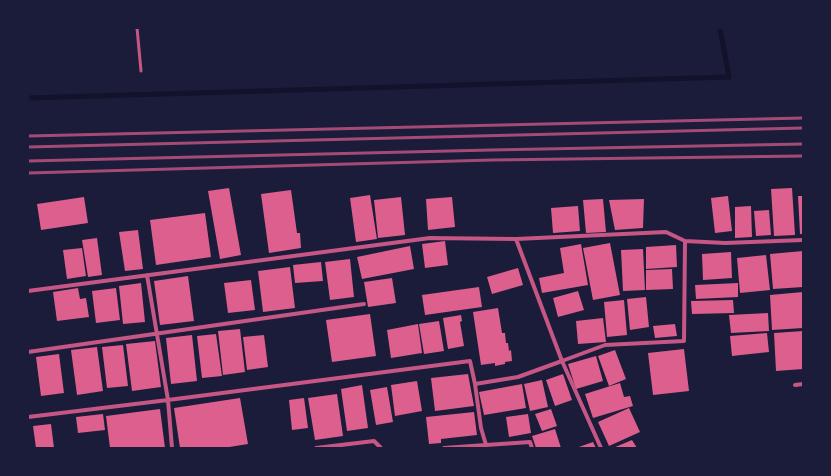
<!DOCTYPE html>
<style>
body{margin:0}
#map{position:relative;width:831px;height:476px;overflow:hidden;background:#1b1b3a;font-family:Montserrat,sans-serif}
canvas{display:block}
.frame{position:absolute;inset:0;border:29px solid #1b1b3a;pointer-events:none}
</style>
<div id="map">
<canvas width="831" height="476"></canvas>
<div class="frame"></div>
</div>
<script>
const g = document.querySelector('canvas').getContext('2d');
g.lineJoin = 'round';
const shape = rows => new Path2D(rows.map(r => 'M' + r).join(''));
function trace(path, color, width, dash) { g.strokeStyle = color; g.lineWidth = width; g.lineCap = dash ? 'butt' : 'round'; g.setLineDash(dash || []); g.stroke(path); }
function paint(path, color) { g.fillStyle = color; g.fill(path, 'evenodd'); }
const stream = shape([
 [28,98,729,77,720,28]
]);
const building = shape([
 [229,188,241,255,220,259,208,191],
 [792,188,795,235,774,236,771,189],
 [291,190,297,233,300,233,301,248,269,253,261,194],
 [370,195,377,239,356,242,350,198],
 [728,196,732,231,715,233,711,198],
 [798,196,803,196,803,234,800,234],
 [84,197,88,223,41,230,37,204],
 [401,197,405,235,378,238,374,200],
 [452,197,455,227,428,230,426,199],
 [603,199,606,232,586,233,583,200],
 [644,199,643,228,615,230,609,200],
 [578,206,580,231,553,233,551,208],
 [751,206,752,237,735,238,735,207],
 [769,210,771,235,756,236,754,211],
 [205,213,211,257,156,265,150,220],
 [138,230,143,269,125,271,119,232],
 [97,238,102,275,88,277,82,240],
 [445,241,448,265,425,268,422,244],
 [610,243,620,295,593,300,583,248],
 [581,244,588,285,542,293,539,278,564,273,560,248],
 [676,245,677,267,646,269,646,247],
 [410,246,414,269,362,279,357,257],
 [82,248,86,276,67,279,63,250],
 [643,249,645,290,623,291,621,250],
 [803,251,803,287,773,289,770,254],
 [731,252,732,278,703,280,702,254],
 [766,255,770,290,740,293,737,258],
 [350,259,354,297,330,300,325,262],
 [321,262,323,281,295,283,293,265],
 [290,267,295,308,263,312,258,271],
 [518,268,523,285,492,294,487,277],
 [672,269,673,289,646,290,646,270],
 [188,276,194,321,160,325,154,281],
 [392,278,396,303,368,307,364,282],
 [251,280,255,310,228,313,224,283],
 [141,283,145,322,123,324,119,286],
 [738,283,738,297,696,299,695,285],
 [479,287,482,307,425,315,422,295],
 [78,288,80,299,86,298,89,317,57,321,53,292],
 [116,288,120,320,96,323,92,291],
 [578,291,584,310,558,317,553,298],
 [803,292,803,328,772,330,770,295],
 [646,297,649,327,630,330,627,299],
 [624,300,627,335,607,337,604,302],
 [733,300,734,313,692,314,691,301],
 [498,308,502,333,505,333,506,343,508,343,509,351,511,350,512,361,505,362,505,364,495,366,495,363,481,365,473,312],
 [768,313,769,331,731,333,729,315],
 [370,314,376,356,332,362,326,320],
 [461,315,462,321,460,322,464,346,448,349,443,318],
 [603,318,606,342,578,344,576,321],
 [439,321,444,351,424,354,419,324],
 [418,324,422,353,391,358,387,330],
 [675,324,677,336,655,338,653,326],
 [240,329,245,372,223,375,218,331],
 [803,331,803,369,776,371,774,333],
 [767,333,769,352,732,356,730,336],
 [216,334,222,376,202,378,197,336],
 [192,335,197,381,171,384,166,338],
 [264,335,268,367,247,370,243,337],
 [155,341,161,387,132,391,126,344],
 [123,345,128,386,107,388,102,347],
 [97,347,103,391,77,395,71,350],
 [684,349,689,391,653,395,648,353],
 [615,350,626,379,609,386,598,356],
 [59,354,64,393,41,396,36,357],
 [596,356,603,381,576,389,568,364],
 [468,374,474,406,435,411,431,378],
 [563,374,572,400,555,406,546,380],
 [542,380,548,407,530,411,524,384],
 [417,381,422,411,395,416,391,385],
 [620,383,624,397,630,396,633,406,593,418,585,394],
 [522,384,526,408,484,415,479,392],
 [362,385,368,428,347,431,341,389],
 [387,387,393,422,376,425,370,390],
 [337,394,343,436,315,440,308,398],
 [240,398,248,444,223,448,180,448,174,408],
 [304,398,308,428,292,430,289,400],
 [629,408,640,432,609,446,598,422],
 [160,409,165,448,110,448,106,416],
 [551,409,557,426,542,431,535,414],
 [474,412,477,435,441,439,441,443,429,444,426,417],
 [103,414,105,430,78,433,76,417],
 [528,414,531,433,509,437,506,417],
 [51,424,54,448,36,448,33,426],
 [555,429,561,448,536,448,532,436],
 [632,440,637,448,613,448],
 [593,442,596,448,576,448]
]);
const service = shape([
 [137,28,141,71]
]);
const minor = shape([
 [516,239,562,361,605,345,684,341,685,241],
 [147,275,168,400,172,448],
 [28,291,430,238,516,239,666,232,685,241,725,243,803,240],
 [28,352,364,304],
 [475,384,518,377,562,361,601,448],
 [795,385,803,384],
 [28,417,168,400,470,361,475,384,481,428,486,445,530,442,532,448],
 [316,448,374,441,381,448],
 [444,448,486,445]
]);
const rail = shape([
 [28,136,803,118],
 [28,147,803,128],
 [28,161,491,150,803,144],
 [28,173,492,160,803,156]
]);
trace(stream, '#12122b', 5);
paint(building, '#dd5f8e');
trace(service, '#c65784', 3);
trace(minor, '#c65784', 4);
trace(rail, '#a44b75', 3);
</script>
